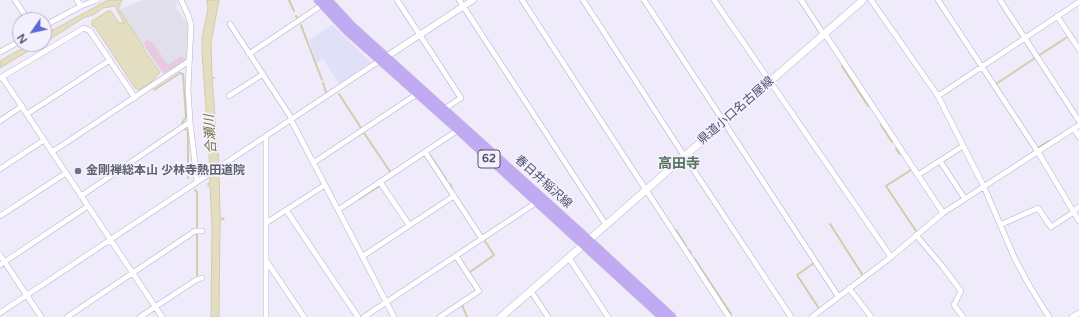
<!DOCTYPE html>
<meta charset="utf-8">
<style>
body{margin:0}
#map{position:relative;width:1079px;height:317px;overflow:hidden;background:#efebfb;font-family:"Varela Round",sans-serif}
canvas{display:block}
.north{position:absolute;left:12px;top:12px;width:40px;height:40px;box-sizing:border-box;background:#f4f1fd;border:1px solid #b3b1c6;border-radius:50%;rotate:236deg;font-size:11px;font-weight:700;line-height:16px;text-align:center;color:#515073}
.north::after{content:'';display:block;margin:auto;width:14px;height:18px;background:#5d69d7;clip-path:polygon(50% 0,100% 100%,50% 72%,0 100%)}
</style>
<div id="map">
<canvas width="1079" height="317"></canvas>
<div class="north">N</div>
</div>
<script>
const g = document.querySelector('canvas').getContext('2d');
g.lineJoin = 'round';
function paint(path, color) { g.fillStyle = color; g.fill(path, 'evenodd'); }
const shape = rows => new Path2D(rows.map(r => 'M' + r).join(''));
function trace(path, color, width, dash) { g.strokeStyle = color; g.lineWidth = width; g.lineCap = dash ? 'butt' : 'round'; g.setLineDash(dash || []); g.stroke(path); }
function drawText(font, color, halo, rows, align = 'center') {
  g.font = font + ' "Varela Round","Noto Sans JP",sans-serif'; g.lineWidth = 4; g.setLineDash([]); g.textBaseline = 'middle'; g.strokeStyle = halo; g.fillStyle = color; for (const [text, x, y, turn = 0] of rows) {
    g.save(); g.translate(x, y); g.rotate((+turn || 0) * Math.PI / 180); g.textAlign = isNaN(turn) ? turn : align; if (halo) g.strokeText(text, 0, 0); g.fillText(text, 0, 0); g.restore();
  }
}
const commercial = shape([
 [332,25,371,62,339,84,323,59,317,63,309,40]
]);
const industrial = shape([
 [142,0,177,0,176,8,188,24,186,60,165,74,162,73,119,10]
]);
const green = shape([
 [147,40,152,42,168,65,180,57,183,57,185,59,184,61,165,73,162,72,145,47,144,42]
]);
const water = shape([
 [108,0,123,0,120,2,120,6,118,8,142,44,145,51,160,72,159,74,150,83,139,90,135,88,95,27,92,26,92,21,108,11,111,11,119,23,124,23,115,6,103,8,93,15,85,17,44,43,44,35,108,0],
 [207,0,219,0,211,43,212,77,215,78,212,78,219,165,220,218,224,218,224,220,220,220,219,317,211,317,212,227,210,186,208,186,208,183,210,183,209,152,202,53,202,39,208,8,207,0],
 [30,44,43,44,40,44,0,68,0,61,17,51,26,48,30,44]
]);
const stream = shape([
 [289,0,294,11],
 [296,16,297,18],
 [301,25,322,80],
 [1038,56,1069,36],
 [842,66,868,106],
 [323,83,326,92],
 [996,84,1035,58],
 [154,90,180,73,183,74,186,117,182,123],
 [339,94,361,128],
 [881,125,892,142],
 [185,129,188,130,188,178],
 [364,133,391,173],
 [1039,147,1049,141],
 [896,149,900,154],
 [430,155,446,179],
 [911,170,886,186,916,231],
 [450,184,452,188],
 [195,190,197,192,197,227],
 [359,199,378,187],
 [830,224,862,274],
 [676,230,686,246],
 [197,234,197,275],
 [689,250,691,253],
 [694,258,731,314],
 [814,263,797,275,818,307],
 [470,272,494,255,485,241],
 [462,305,467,317]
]);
const minor = shape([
 [15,0,28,20],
 [77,0,81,6],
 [181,0,188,15,191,25,188,89,190,122,197,181],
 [397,0,461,98,444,109],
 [459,0,606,225],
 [522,0,729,317],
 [583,0,685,157,791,317],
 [644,0,838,296],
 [714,0,891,257],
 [801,0,824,35],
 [871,0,938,96,984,187,1015,259,1029,285,1049,317],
 [938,0,1038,152,1079,221],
 [1000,0,1079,121],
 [1057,16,1079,49],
 [230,24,292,119],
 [44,26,81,6,97,0],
 [825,34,943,213],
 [0,52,20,41],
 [249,54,322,5],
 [2,77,162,317],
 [0,78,84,28,90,31,135,98],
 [229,96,263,74],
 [938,96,1079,2],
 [27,114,110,60],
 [291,120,394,317],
 [0,121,22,106],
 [1074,128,1079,137],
 [52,152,189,61],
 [425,152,482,239],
 [940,161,965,199],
 [313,163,417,94],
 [0,169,44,140],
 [918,175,963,146],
 [380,182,409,225],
 [81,196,190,122],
 [286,210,358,317],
 [338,210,458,130],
 [1074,211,1079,207],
 [0,216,66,173],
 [266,223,325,185],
 [1000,225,1038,208,1051,227,1074,212],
 [916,235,943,267,961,291,954,305,963,317],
 [0,255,41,317],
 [363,256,454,196],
 [569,258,608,317],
 [267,262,304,317],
 [0,265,88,206],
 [849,288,871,317],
 [531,291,548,317],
 [0,313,382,59],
 [67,317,195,231,202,231],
 [140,317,196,280,202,278],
 [266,317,266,136],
 [364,317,537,202],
 [440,317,479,291,456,256],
 [812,317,891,257,943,213,1079,125],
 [1072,317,1079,313]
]);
const tertiary = shape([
 [386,57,473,0]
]);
const secondary = shape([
 [501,317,863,0]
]);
const primary = shape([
 [318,0,347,31,458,130,662,317],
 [328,0,352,26,589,240,672,317]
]);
const markers = [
 [78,171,4,"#6b7280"]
];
const shields = [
 [489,159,22]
];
const shieldNames = [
 ["62",489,159]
];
const streetNames = [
 ["県道小口名古屋線",736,111,-41],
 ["春日井稲沢線",543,182,42]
];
const worshipNames = [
 ["金剛禅総本山 少林寺熱田道院",86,171]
];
const waterNames = [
 ["合瀬川",211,134,-94]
];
const quarterNames = [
 ["高田寺",679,164]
];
paint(commercial, '#e0e0f9');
paint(industrial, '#e1e0ea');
paint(green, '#e7cadf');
paint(water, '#e3ddc1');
trace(water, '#d3cca8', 1);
trace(stream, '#d3cca8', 2);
trace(minor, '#b4b1cc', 6);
trace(tertiary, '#b4b1cc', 7);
trace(secondary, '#b5b2d0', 8);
trace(primary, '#cbcad5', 9);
trace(minor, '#fff', 5);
trace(tertiary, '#fff', 6);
trace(secondary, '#fff', 7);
trace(primary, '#c0aaf2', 8);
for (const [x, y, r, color] of markers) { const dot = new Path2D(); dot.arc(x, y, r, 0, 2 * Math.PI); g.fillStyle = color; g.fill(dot); trace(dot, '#f4f1fd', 1.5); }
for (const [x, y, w] of shields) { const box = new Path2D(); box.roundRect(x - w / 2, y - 9, w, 18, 3); g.fillStyle = '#f4f1fd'; g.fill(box); trace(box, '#515073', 1); }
drawText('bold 11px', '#515073', null, shieldNames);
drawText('12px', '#515073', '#f4f1fd', streetNames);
drawText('bold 12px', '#5b616d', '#f4f1fd', worshipNames, 'left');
drawText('italic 13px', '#766f45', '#f4f1fd', waterNames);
drawText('bold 14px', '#567460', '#f4f1fd', quarterNames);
</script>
